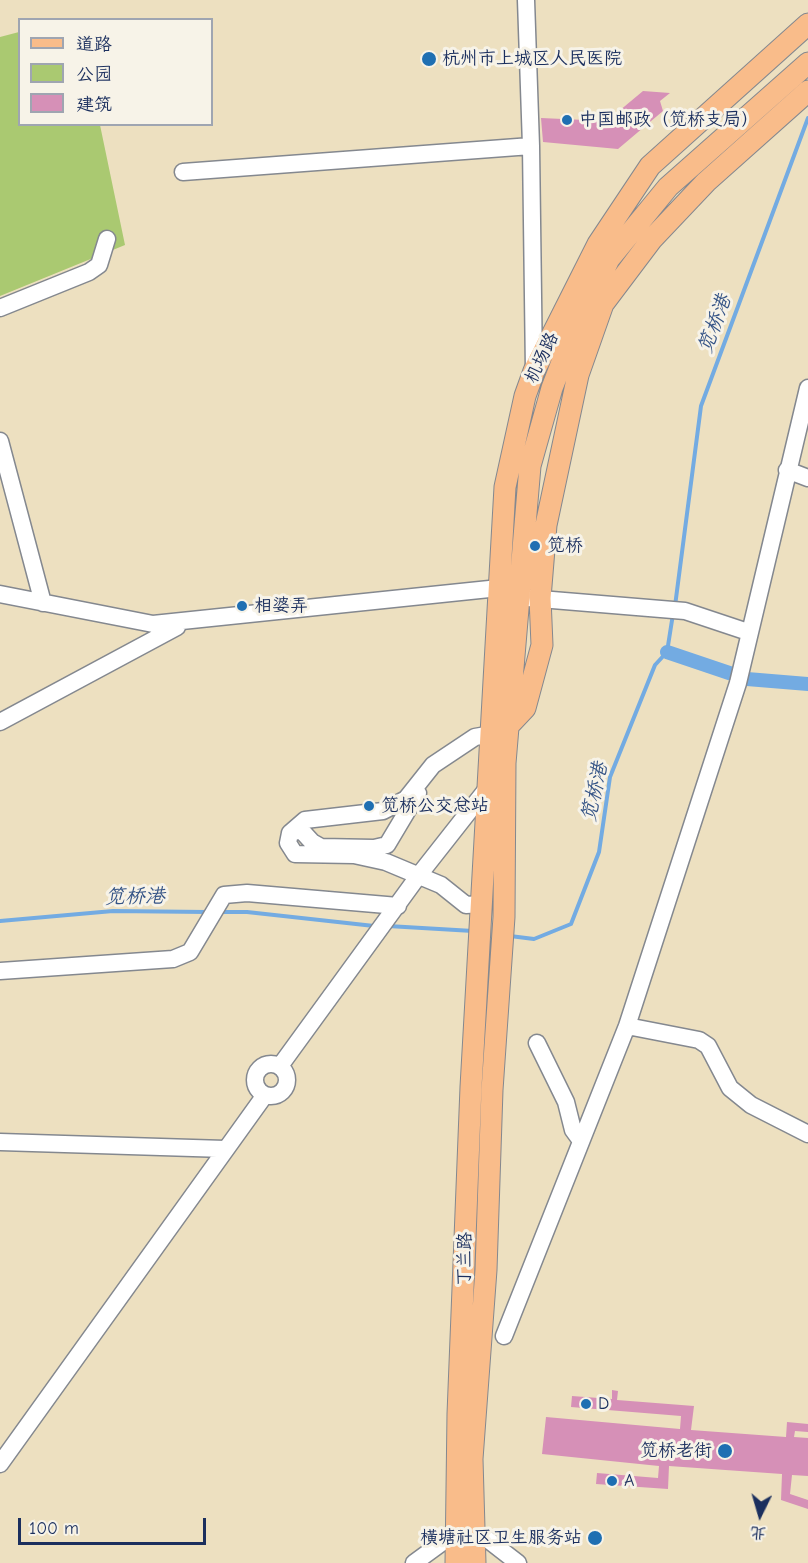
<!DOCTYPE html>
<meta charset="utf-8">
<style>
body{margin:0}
#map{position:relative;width:808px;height:1563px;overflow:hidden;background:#ede0c0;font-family:"Comic Neue","LXGW WenKai TC",sans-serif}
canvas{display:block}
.legend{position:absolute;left:18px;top:18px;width:195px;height:108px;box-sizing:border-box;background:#f7f3e8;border:2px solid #9fa5b1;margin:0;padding:8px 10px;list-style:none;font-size:18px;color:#1b2f5e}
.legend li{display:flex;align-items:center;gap:12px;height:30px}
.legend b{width:30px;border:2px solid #9fa5b1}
.north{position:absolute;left:730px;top:1485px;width:60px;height:60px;-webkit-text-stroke:4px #f7f3e8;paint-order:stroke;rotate:185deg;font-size:16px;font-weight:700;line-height:24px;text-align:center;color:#1b2f5e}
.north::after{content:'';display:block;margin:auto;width:21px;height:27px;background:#1b2f5e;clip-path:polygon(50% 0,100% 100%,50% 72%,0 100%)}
.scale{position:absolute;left:18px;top:1518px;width:188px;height:27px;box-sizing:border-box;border:3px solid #1b2f5e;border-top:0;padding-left:8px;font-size:18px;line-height:21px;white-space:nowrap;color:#1b2f5e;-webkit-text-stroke:4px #f7f3e8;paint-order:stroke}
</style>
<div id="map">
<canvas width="808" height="1563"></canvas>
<ul class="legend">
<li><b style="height:8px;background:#f9bc8a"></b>道路</li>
<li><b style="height:16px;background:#aac971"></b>公园</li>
<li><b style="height:16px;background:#d690b7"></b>建筑</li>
</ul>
<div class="north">北</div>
<div class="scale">100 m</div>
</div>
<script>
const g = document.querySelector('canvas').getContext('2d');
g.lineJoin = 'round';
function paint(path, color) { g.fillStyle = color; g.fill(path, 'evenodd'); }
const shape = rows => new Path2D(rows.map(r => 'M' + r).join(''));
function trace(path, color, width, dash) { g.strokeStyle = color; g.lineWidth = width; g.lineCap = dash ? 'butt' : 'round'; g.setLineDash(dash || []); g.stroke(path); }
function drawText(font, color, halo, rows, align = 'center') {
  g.font = font + ' "Comic Neue","LXGW WenKai TC",sans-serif'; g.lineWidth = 6; g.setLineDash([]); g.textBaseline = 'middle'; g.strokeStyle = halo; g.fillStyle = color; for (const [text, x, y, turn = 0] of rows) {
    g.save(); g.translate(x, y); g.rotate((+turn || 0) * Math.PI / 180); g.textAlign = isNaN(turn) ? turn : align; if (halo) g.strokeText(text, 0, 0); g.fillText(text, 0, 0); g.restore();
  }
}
const green = shape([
 [19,32,20,124,100,125,125,245,0,296,0,37]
]);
const stream = shape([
 [675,606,701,406,808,118],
 [221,912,247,912,374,926],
 [0,921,113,911,207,912],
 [388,926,473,931],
 [510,936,534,939,571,924,599,852,610,777,655,665,667,652,673,614]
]);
const canal = shape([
 [667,652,747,679,808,684]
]);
const building = shape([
 [643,91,670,93,660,101,663,111,618,149,543,142,541,118,607,121],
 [612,1390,618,1391,617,1400,694,1406,691,1430,786,1437,787,1422,808,1424,808,1432,795,1431,794,1437,808,1438,808,1476,792,1475,790,1494,808,1500,808,1509,781,1500,782,1474,669,1466,668,1489,596,1484,597,1473,658,1478,659,1466,542,1454,546,1417,680,1429,681,1416,571,1407,572,1396,612,1399]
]);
const minor = shape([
 [526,0,531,146,534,371],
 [183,172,531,146],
 [0,308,89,272,99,265,107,239],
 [0,441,43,603],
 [787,470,808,478],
 [0,594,153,624,499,588],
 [528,598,685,611,748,632],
 [0,722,177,627],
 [290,833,301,830,312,842,321,847,374,848,387,845,418,793],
 [482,904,466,905,441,885,386,862,354,855,295,854,288,843,290,833,305,820,383,811,406,799,433,765,475,737,492,734],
 [0,971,173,959,190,952,224,895,247,893,398,906],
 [627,1026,699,1040,708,1046,730,1088,751,1105,808,1134],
 [537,1043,566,1102,573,1130,581,1141],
 '255 1080a16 16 0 1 1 32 0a16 16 0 1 1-32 0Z',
 [280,1066,419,875,489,786],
 [0,1142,225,1149],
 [504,1336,627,1026,738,683,808,388],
 [0,1464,265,1095],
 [414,1563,455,1533,487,1539,518,1563]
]);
const major = shape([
 [508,726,525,708,542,645,540,598,546,525,578,375,603,304,652,239,706,182,808,91],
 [456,1563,458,1414,471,1087,505,487,525,396,534,371,598,244,650,166,808,24],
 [475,1563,472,1459,486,1270,492,1090,504,917,505,763,530,466,552,388,576,326,609,259,668,187,808,63]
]);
const markers = [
 [429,59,8,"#1f6fb2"],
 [567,120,6,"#1f6fb2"],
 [535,546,6,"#1f6fb2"],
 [242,606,6,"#1f6fb2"],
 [369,806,6,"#1f6fb2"],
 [586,1404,6,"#1f6fb2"],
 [725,1451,8,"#1f6fb2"],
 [612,1481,6,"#1f6fb2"],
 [595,1538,8,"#1f6fb2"]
];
const poiNames = [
 ["杭州市上城区人民医院",442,59],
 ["中国邮政（笕桥支局）",579,120],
 ["笕桥",547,546],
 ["相婆弄",254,606],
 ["笕桥公交总站",381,806],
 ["D",598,1404],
 ["笕桥老街",712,1451,"right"],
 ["A",624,1481],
 ["横塘社区卫生服务站",582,1538,"right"]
];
const streetNames = [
 ["机场路",542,358,-65],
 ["丁兰路",465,1259,-89]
];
const waterNames = [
 ["笕桥港",715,324,-70],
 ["笕桥港",595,792,-78],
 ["笕桥港",135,897,-1]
];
paint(green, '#aac971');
trace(stream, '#73abe2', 4);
trace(canal, '#73abe2', 14);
paint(building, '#d690b7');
trace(minor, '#84888f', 19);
trace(major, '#84888f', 23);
trace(minor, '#fff', 16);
trace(major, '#f9bc8a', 21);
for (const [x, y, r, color] of markers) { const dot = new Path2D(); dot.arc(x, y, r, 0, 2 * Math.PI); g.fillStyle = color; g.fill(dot); trace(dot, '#f7f3e8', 2); }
drawText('18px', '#1b2f5e', '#f7f3e8', poiNames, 'left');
drawText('18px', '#1b2f5e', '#f7f3e8', streetNames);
drawText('italic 20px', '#355486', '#f7f3e8', waterNames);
</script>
